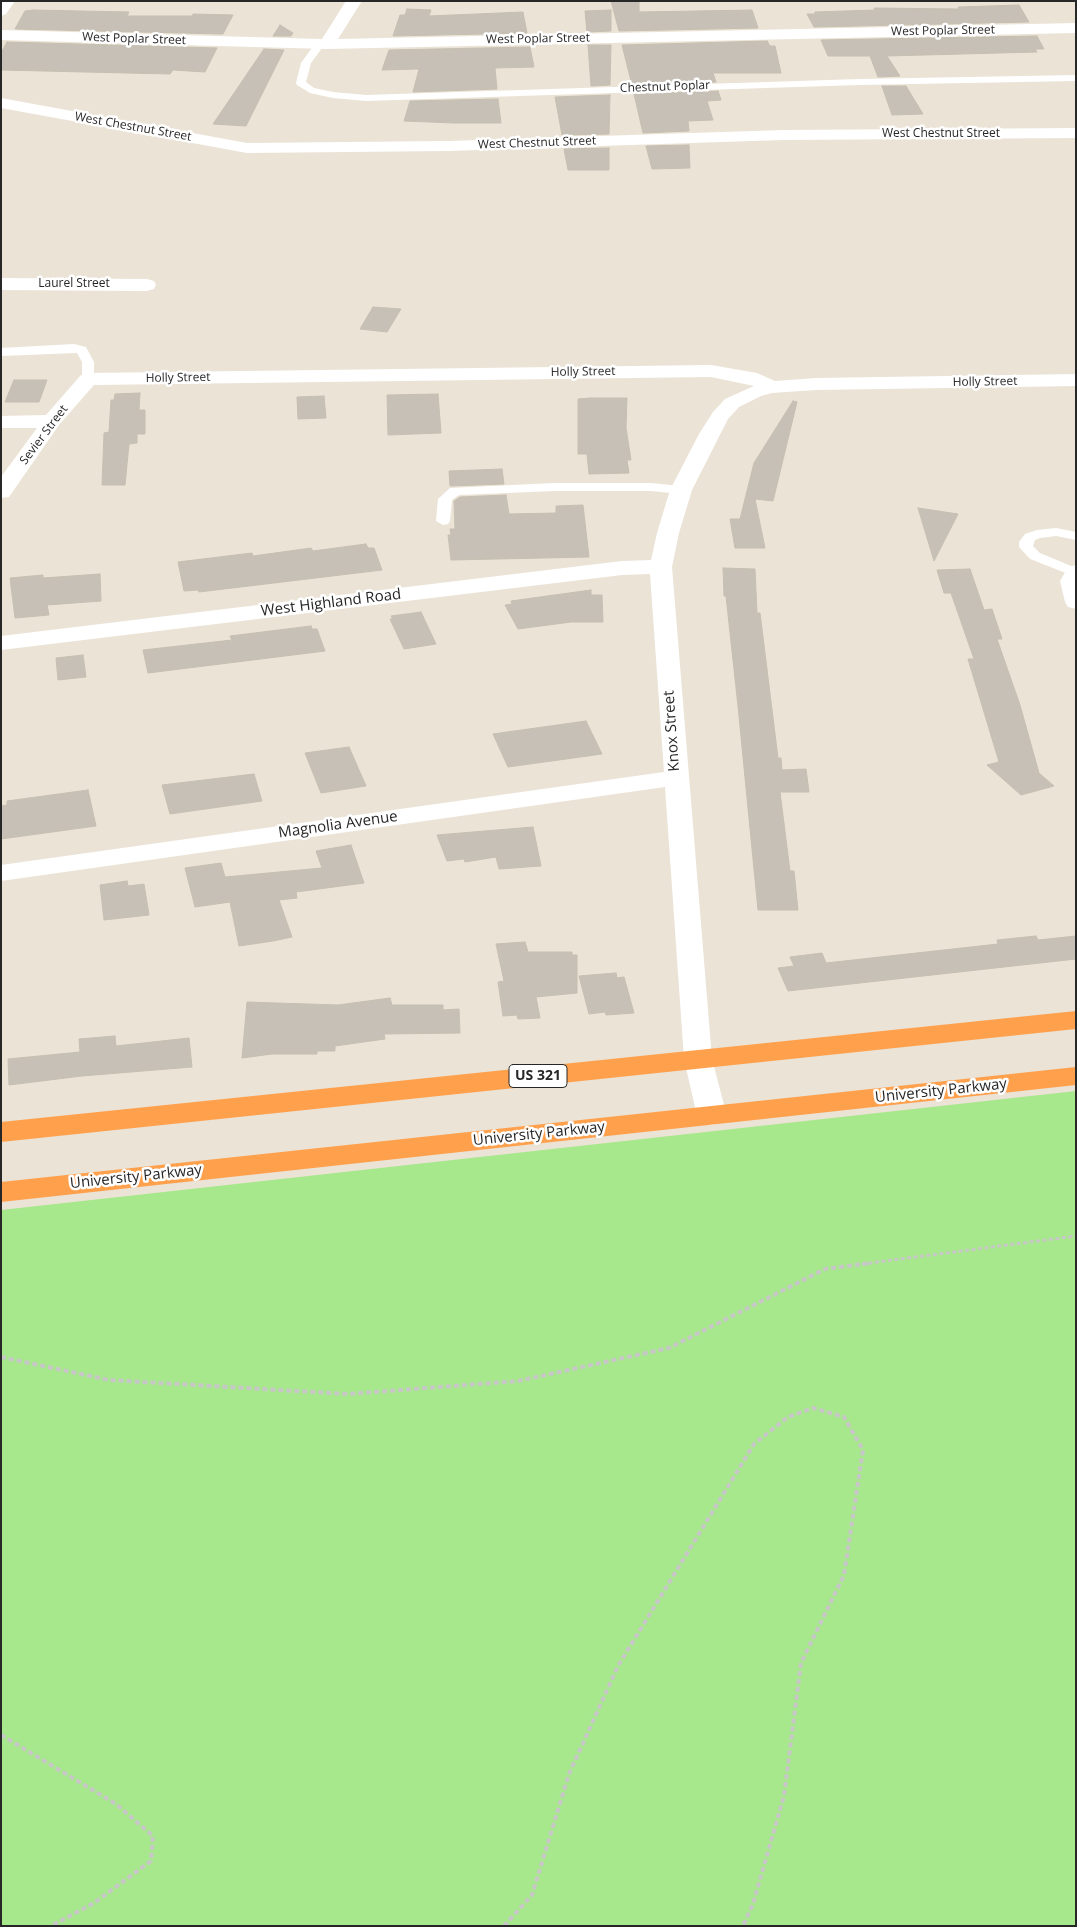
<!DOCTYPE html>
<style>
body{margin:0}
#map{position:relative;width:1077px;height:1927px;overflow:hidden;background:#ebe3d6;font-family:"Open Sans",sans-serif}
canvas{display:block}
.frame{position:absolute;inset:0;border:2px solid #272727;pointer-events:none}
</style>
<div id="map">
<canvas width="1077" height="1927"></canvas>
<div class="frame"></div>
</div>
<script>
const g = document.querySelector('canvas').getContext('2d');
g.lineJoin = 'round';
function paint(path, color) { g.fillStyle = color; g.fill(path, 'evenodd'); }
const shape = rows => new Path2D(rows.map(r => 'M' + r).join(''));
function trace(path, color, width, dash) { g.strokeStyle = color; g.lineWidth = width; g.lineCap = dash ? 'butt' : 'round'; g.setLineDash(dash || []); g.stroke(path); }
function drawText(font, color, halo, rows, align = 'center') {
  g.font = font + ' "Open Sans",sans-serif'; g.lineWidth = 5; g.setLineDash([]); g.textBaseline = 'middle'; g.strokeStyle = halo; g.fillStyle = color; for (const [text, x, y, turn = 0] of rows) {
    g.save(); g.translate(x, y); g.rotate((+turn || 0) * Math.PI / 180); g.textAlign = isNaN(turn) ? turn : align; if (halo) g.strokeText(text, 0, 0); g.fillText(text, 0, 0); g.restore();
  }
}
const green = shape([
 [1076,1091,1076,1926,1,1926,1,1210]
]);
const building = shape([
 [611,1,639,1,639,12,752,10,758,28,619,31,611,1],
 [1019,5,1029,22,814,27,807,14,815,14,815,12,875,10,874,8,959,9,958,7,1019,5],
 [407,9,431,10,429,16,523,12,527,33,393,36,400,15,405,15,407,9],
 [33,10,129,12,127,16,192,16,193,14,233,15,223,34,15,29,25,11,33,10],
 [611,10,611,31,587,32,585,11,611,10],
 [280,25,293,33,291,36,273,36,280,25],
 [1037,36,1044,49,1035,49,1037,52,887,56,900,76,878,77,870,56,828,56,821,40,1037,36],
 [767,41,770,46,775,46,781,73,713,73,716,82,632,85,622,45,767,41],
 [7,42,217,48,205,72,173,70,170,74,1,70,1,53,7,42],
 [588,45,611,45,610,85,591,86,588,45],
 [530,47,534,67,495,68,497,89,413,92,419,69,382,70,389,50,530,47],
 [264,49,284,50,246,126,213,124,264,49],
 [882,86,906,86,923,114,892,115,882,86],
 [718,91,721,100,707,101,713,120,688,121,689,131,643,133,634,94,718,91],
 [610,95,609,134,562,135,555,97,610,95],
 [498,99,501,123,454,123,404,121,410,101,498,99],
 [689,145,690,168,652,169,646,146,689,145],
 [609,148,609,170,568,170,564,149,609,148],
 [373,307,401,309,387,332,360,329,373,307],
 [14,380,47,380,39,402,5,402,14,380],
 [140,393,139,410,145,410,145,434,137,434,137,443,129,444,125,485,102,485,104,433,109,432,111,400,114,400,115,394,140,393],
 [438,394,441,433,388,435,387,395,438,394],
 [324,396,326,418,298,419,297,397,324,396],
 [591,398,627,398,626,428,631,460,627,460,629,473,589,474,587,454,578,454,578,399,591,398],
 [793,401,797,402,773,501,755,499,765,548,735,548,730,519,740,519,754,463,793,401],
 [502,469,504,484,450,486,449,471,502,469],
 [506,495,509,514,556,513,556,506,583,505,589,557,451,560,448,535,451,535,450,529,455,529,454,501,460,497,506,495],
 [918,508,958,514,934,561,918,508],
 [366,544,368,548,374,548,382,570,199,592,198,590,184,591,178,562,252,553,253,556,311,548,313,551,366,544],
 [723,568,755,569,757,613,760,613,778,758,781,758,782,770,806,769,809,792,780,792,790,871,794,871,798,910,758,910,738,706,726,596,724,596,723,568],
 [970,569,984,610,992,609,1002,639,997,639,1020,705,1039,773,1054,786,1021,795,987,765,999,762,968,659,974,659,951,593,944,593,937,570,970,569],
 [100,574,101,601,47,605,49,615,15,618,10,578,43,575,43,578,100,574],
 [591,590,591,595,602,595,603,622,571,622,518,629,505,605,512,604,511,601,591,590],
 [421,612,436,644,404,649,390,619,393,619,391,616,421,612],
 [311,626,312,629,317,629,325,651,148,673,143,650,232,640,230,636,311,626],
 [83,655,86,677,58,680,56,658,83,655],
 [586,721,602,754,508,767,493,734,586,721],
 [349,747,366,786,321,793,305,753,349,747],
 [254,774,262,801,170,814,162,785,254,774],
 [88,790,96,826,1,839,1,806,7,805,7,801,88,790],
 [533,827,541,866,499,869,496,857,465,862,464,859,447,861,437,835,533,827],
 [351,845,364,883,296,892,297,898,279,900,292,937,273,941,239,946,230,902,195,907,185,868,221,863,225,877,322,868,316,851,351,845],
 [127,881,128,886,144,884,149,915,104,920,100,885,127,881],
 [1036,936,1038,940,1076,936,1076,959,788,991,778,968,794,966,790,957,822,953,826,963,998,944,997,940,1036,936],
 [525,942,528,952,572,952,572,955,577,955,577,993,536,997,540,1018,518,1019,517,1015,503,1016,498,982,504,981,496,944,525,942],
 [616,973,617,978,624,977,634,1013,606,1015,605,1012,589,1014,579,976,616,973],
 [390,998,392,1005,443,1005,443,1010,459,1009,460,1033,384,1034,385,1039,335,1046,335,1051,317,1051,317,1054,272,1054,242,1058,247,1002,338,1005,390,998],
 [115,1036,116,1046,189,1038,192,1067,82,1076,9,1085,8,1059,80,1052,79,1039,115,1036]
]);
const pathFar1 = shape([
 [862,1264,1076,1236]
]);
const path = shape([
 [1,1357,109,1380,348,1394,518,1381,669,1348,825,1269,871,1263],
 [1,1735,116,1804,153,1836,151,1861,94,1903,51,1926],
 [504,1926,532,1895,569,1774,618,1666,754,1444,788,1417,813,1408,844,1417,863,1450,844,1575,801,1663,784,1796,753,1904,743,1926]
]);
const lane = shape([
 [320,41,325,44,311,63,306,82,314,88,333,92,366,95,859,79,1076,75,1076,81,859,85,366,101,333,98,310,93,297,85,296,83,301,63,316,42,320,41],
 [74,344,86,347,94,362,94,379,93,382,88,383,82,379,82,362,77,353,1,356,1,348,74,344],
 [554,483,651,483,681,486,688,490,681,494,651,491,554,491,459,495,452,500,450,521,448,524,443,525,436,521,438,499,450,488,554,483],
 [1056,528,1076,532,1076,540,1056,536,1040,538,1035,540,1033,546,1040,553,1076,568,1076,577,1030,559,1019,547,1019,542,1025,534,1037,530,1056,528]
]);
const street = shape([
 [1,1,15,1,6,14,1,16,1,1],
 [346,1,362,1,338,39,1076,23,1076,33,327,49,1,40,1,30,322,39,346,1],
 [1,98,247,143,448,141,783,130,1076,128,1076,138,783,140,448,151,247,153,1,108,1,98],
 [1,278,147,279,154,281,156,285,154,289,147,291,1,290,1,278],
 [711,365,757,373,775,381,816,378,1076,374,1076,386,816,390,772,393,761,396,739,407,728,419,692,490,679,533,672,567,712,1059,727,1116,722,1123,712,1125,702,1123,697,1116,684,1059,665,787,1,881,1,865,664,772,650,574,622,575,1,650,1,636,622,561,651,560,657,533,670,490,699,434,713,412,725,399,754,386,711,377,94,385,59,425,9,497,1,498,1,477,37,428,1,428,1,416,46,415,81,375,88,373,711,365],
 [1076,565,1076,609,1068,607,1065,602,1060,581,1068,567,1076,565]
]);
const highway = shape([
 [1076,1011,1076,1029,1,1142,1,1122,1076,1011],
 [1076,1067,1076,1085,1,1202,1,1182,1076,1067]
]);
const farStreetnames = [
 ["West Poplar Street",943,31,-1],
 ["West Poplar Street",134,39,2],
 ["West Poplar Street",538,39,-1],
 ["Chestnut Poplar",665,87,-2],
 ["West Chestnut Street",133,127,10],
 ["West Chestnut Street",941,134],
 ["West Chestnut Street",537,143,-2],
 ["Laurel Street",74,284],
 ["Holly Street",583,372,-1],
 ["Holly Street",178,378,-1],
 ["Holly Street",985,382,-1],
 ["Sevier Street",44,435,-53]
];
const shields = [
 [538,1076,58]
];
const shieldNames = [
 ["US 321",538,1076]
];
const streetNames = [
 ["West Highland Road",331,603,-7],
 ["Knox Street",672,731,-94],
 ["Magnolia Avenue",338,825,-8],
 ["University Parkway",941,1091,-6],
 ["University Parkway",539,1134,-6],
 ["University Parkway",136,1177,-6]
];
paint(green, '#a8e88c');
paint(building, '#c6c0b6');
trace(building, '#c6bfb0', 1);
trace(pathFar1, '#c7c7c7', 3, [4, 2.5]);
trace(path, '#c7c7c7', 4, [5, 3]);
paint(lane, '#fff');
paint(street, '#fff');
paint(highway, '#ffa04d');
drawText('12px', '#272727', '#fff', farStreetnames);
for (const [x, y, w] of shields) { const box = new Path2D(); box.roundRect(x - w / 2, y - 11.5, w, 23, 4); g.fillStyle = '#fff'; g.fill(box); trace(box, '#272727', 1); }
drawText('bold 14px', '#272727', null, shieldNames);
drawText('15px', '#272727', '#fff', streetNames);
</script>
